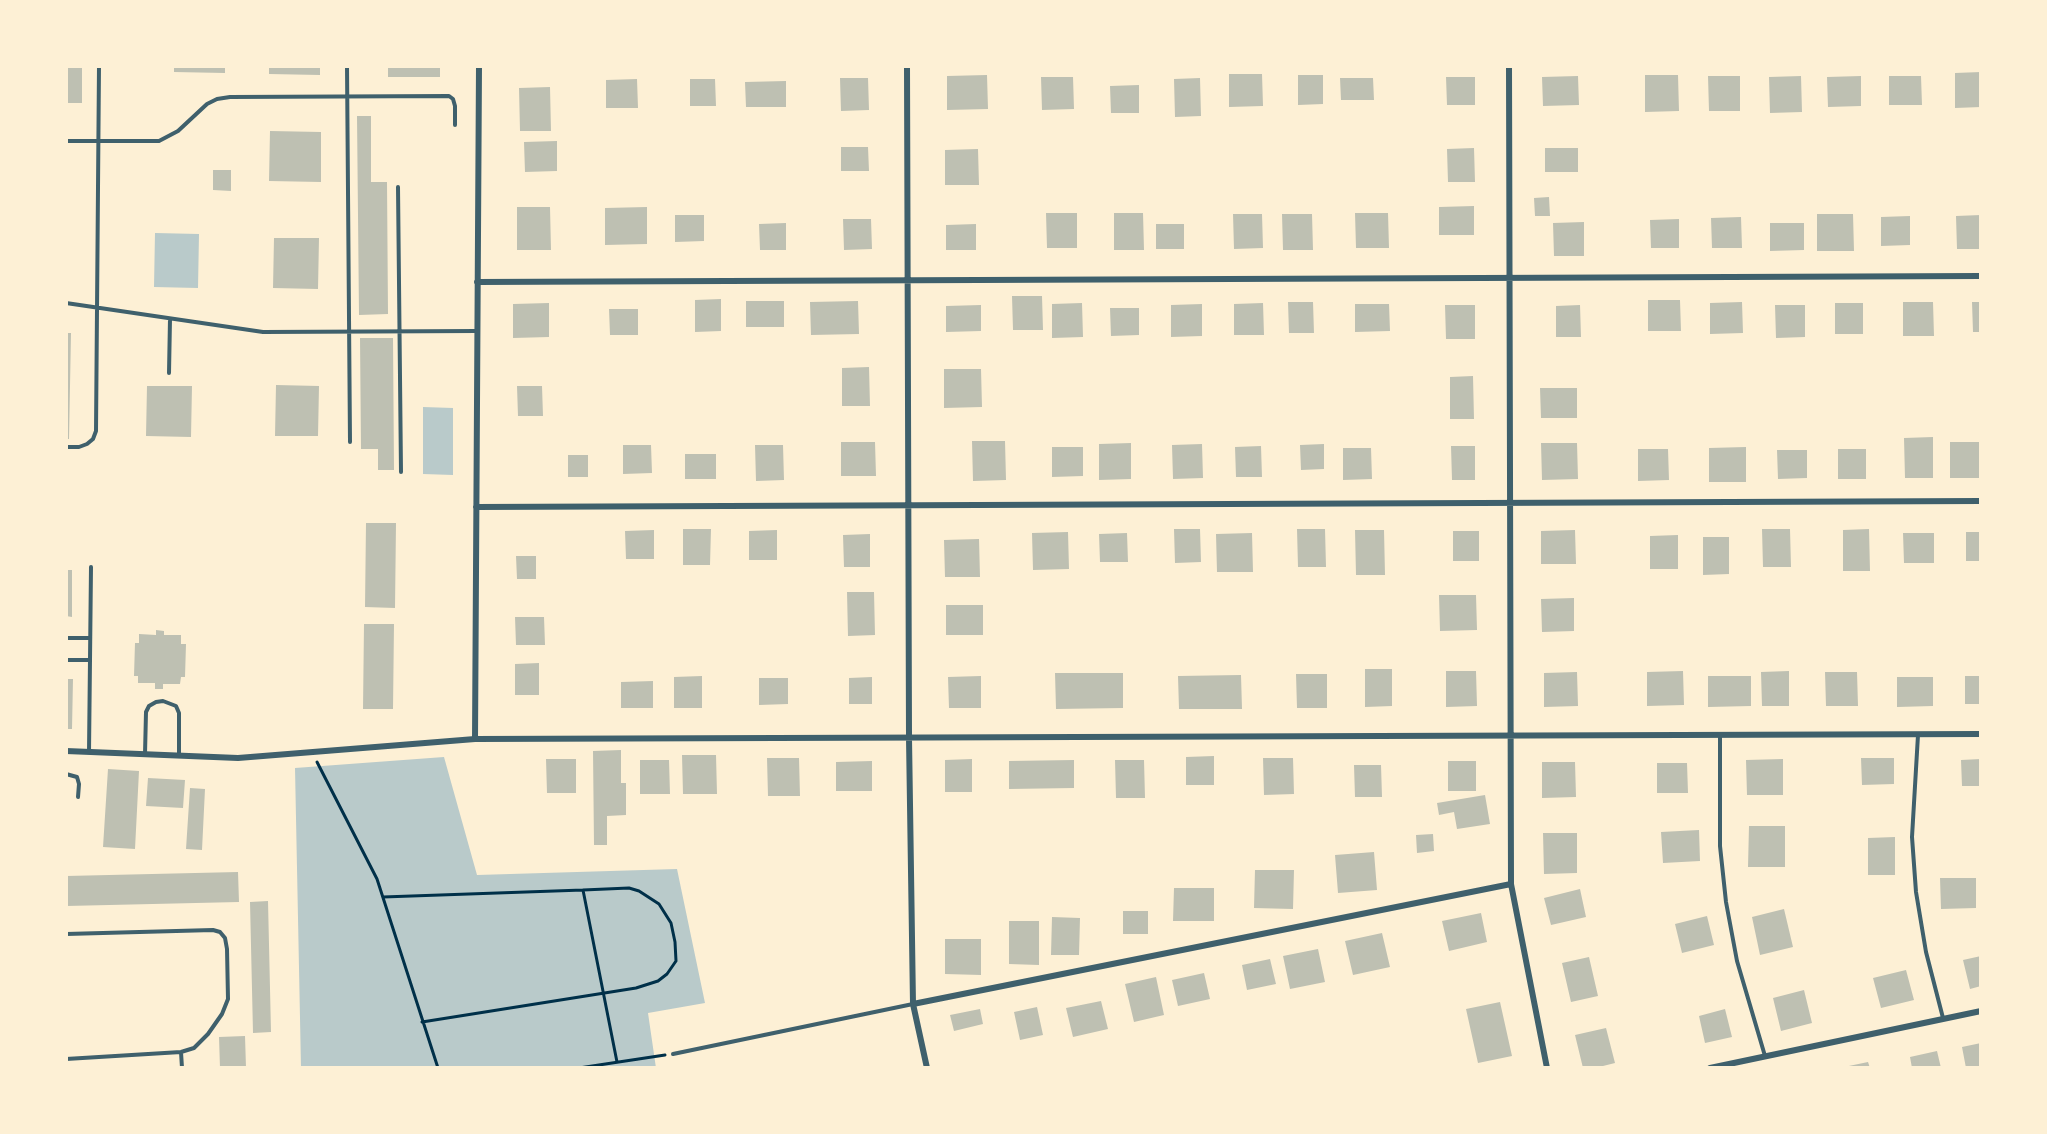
<!DOCTYPE html>
<style>
body{margin:0}
#map{position:relative;width:2047px;height:1134px;overflow:hidden;background:#fdf0d5;font-family:Manrope,sans-serif}
canvas{display:block}
.frame{position:absolute;inset:0;border:68px solid #fdf0d5;pointer-events:none}
</style>
<div id="map">
<canvas width="2047" height="1134"></canvas>
<div class="frame"></div>
</div>
<script>
const g = document.querySelector('canvas').getContext('2d');
g.lineJoin = 'round';
function paint(path, color) { g.fillStyle = color; g.fill(path, 'evenodd'); }
const shape = rows => new Path2D(rows.map(r => 'M' + r).join(''));
function trace(path, color, width, dash) { g.strokeStyle = color; g.lineWidth = width; g.lineCap = dash ? 'butt' : 'round'; g.setLineDash(dash || []); g.stroke(path); }
const green = shape([
 [155,233,199,234,198,288,154,287],
 [423,407,453,408,453,475,423,474],
 [444,757,477,875,677,869,705,1003,648,1013,656,1068,301,1068,295,768]
]);
const building = shape([
 [66,66,82,66,82,103,66,103],
 [174,66,225,66,225,73,174,72],
 [269,66,320,66,320,75,269,74],
 [388,66,440,66,440,77,388,77],
 [1981,72,1981,107,1955,108,1955,73],
 [1229,74,1262,74,1263,106,1229,107],
 [987,75,988,109,947,110,947,76],
 [1298,75,1323,75,1323,104,1298,105],
 [1645,75,1678,75,1679,111,1645,112],
 [1578,76,1579,105,1543,106,1542,77],
 [1708,76,1740,76,1740,111,1709,111],
 [1801,76,1802,112,1770,113,1769,77],
 [1861,76,1861,106,1828,107,1827,77],
 [1889,76,1921,76,1922,105,1889,105],
 [1041,77,1073,77,1074,109,1042,110],
 [1446,77,1475,77,1475,105,1447,105],
 [840,78,868,78,869,110,841,111],
 [1200,78,1201,116,1175,117,1174,79],
 [1340,78,1373,78,1374,100,1341,100],
 [637,79,638,108,606,108,606,80],
 [690,79,715,79,716,106,690,106],
 [786,81,786,107,746,107,745,82],
 [1139,85,1139,113,1111,113,1110,86],
 [550,87,551,131,520,131,519,88],
 [357,116,371,116,371,182,387,182,388,314,359,315],
 [270,131,321,132,321,182,269,181],
 [557,141,557,171,525,172,524,142],
 [841,147,868,147,869,171,841,171],
 [1474,148,1475,182,1448,182,1447,149],
 [1545,148,1578,148,1578,172,1545,172],
 [978,149,979,185,945,185,945,150],
 [213,170,231,170,231,191,213,190],
 [1549,197,1550,216,1535,216,1534,198],
 [1474,206,1474,235,1439,235,1439,207],
 [517,207,550,207,551,250,517,250],
 [647,207,647,244,605,245,605,208],
 [1046,213,1077,213,1077,248,1047,248],
 [1114,213,1143,213,1144,250,1114,250],
 [1355,213,1388,213,1389,248,1356,248],
 [1233,214,1262,214,1263,248,1234,249],
 [1282,214,1312,214,1313,250,1283,250],
 [1817,214,1853,214,1854,251,1817,251],
 [675,215,704,215,704,241,675,242],
 [1981,215,1981,249,1957,249,1956,216],
 [1910,216,1910,245,1881,246,1881,217],
 [1741,217,1742,248,1712,248,1711,218],
 [843,219,871,219,872,249,844,250],
 [1679,219,1679,248,1651,248,1650,220],
 [1584,222,1584,256,1554,256,1553,223],
 [786,223,786,250,760,250,759,224],
 [1770,223,1804,223,1804,250,1770,251],
 [976,224,976,250,946,250,946,225],
 [1156,224,1184,224,1184,249,1156,249],
 [274,238,319,238,318,289,273,288],
 [1012,296,1042,296,1043,330,1013,330],
 [721,299,721,331,695,332,695,300],
 [1648,300,1680,300,1681,331,1648,331],
 [746,301,784,301,784,327,746,327],
 [858,301,859,334,811,335,810,302],
 [1288,302,1313,302,1314,333,1289,333],
 [1742,302,1743,333,1710,334,1710,303],
 [1903,302,1933,302,1934,336,1903,336],
 [1972,302,1981,302,1981,332,1973,332],
 [549,303,549,337,513,338,513,304],
 [1082,303,1083,337,1052,338,1052,304],
 [1263,303,1264,335,1234,335,1234,304],
 [1835,303,1863,303,1863,334,1835,334],
 [1202,304,1202,336,1171,337,1171,305],
 [1355,304,1389,304,1390,331,1355,332],
 [981,305,981,331,946,332,946,306],
 [1445,305,1475,305,1475,339,1446,339],
 [1580,305,1581,337,1556,337,1556,306],
 [1775,305,1805,305,1805,337,1776,338],
 [1110,308,1139,308,1139,335,1111,336],
 [609,309,638,309,638,335,610,335],
 [66,333,71,333,69,439,66,439],
 [360,338,393,338,394,470,378,470,378,449,361,449],
 [869,367,870,406,842,406,842,368],
 [944,369,981,369,982,407,944,408],
 [1473,376,1474,419,1450,419,1450,377],
 [276,385,319,386,318,436,275,436],
 [147,386,192,386,191,437,146,436],
 [517,386,542,386,543,416,518,416],
 [1540,388,1577,388,1577,418,1541,418],
 [1933,437,1933,478,1905,478,1904,438],
 [972,441,1005,441,1006,480,973,481],
 [841,442,875,442,876,476,841,476],
 [1950,442,1981,442,1981,478,1950,478],
 [1131,443,1131,479,1099,480,1099,444],
 [1541,443,1577,443,1578,479,1542,480],
 [1202,444,1203,478,1173,479,1172,445],
 [1324,444,1324,469,1301,470,1300,445],
 [623,445,651,445,652,473,623,474],
 [755,445,783,445,784,480,756,481],
 [1261,446,1262,477,1236,477,1235,447],
 [1451,446,1475,446,1475,480,1452,480],
 [1052,447,1083,447,1083,476,1052,477],
 [1746,447,1746,482,1709,482,1709,448],
 [1343,448,1371,448,1372,479,1343,480],
 [1638,449,1668,449,1669,480,1638,481],
 [1838,449,1866,449,1866,479,1838,479],
 [1777,450,1807,450,1807,478,1778,479],
 [685,454,716,454,716,479,685,479],
 [568,455,588,455,588,477,568,477],
 [366,523,396,523,395,608,365,607],
 [683,529,711,529,710,565,683,565],
 [1174,529,1200,529,1201,562,1175,563],
 [1297,529,1325,529,1326,567,1298,567],
 [1762,529,1790,529,1791,567,1763,567],
 [1869,529,1870,571,1843,571,1843,530],
 [654,530,654,559,626,559,625,531],
 [777,530,777,560,749,560,749,531],
 [1355,530,1384,530,1385,575,1356,575],
 [1575,530,1576,564,1541,564,1541,531],
 [1453,531,1479,531,1479,561,1453,561],
 [1068,532,1069,569,1033,570,1032,533],
 [1966,532,1981,532,1981,561,1966,561],
 [1127,533,1128,562,1100,562,1099,534],
 [1252,533,1253,572,1217,572,1216,534],
 [1903,533,1934,533,1934,563,1904,563],
 [870,534,870,567,844,567,843,535],
 [1678,535,1678,569,1650,569,1650,536],
 [1703,537,1729,537,1729,574,1703,575],
 [979,539,980,577,945,577,944,540],
 [516,556,536,556,536,579,517,579],
 [66,570,72,570,72,617,66,616],
 [847,592,874,592,875,635,848,636],
 [1439,595,1476,595,1477,630,1440,631],
 [1574,598,1574,631,1542,632,1541,599],
 [946,605,983,605,983,635,946,635],
 [515,617,544,617,545,645,516,645],
 [364,624,394,624,393,709,363,709],
 [156,630,164,631,164,635,181,635,181,644,186,644,185,677,181,677,180,684,163,684,163,689,155,689,155,683,138,683,138,676,134,676,135,643,139,643,139,634,156,635],
 [539,663,539,695,515,695,515,664],
 [1365,669,1392,669,1392,706,1365,707],
 [1446,671,1476,671,1477,706,1446,707],
 [1683,671,1684,705,1647,706,1647,672],
 [1789,671,1789,706,1762,706,1761,672],
 [1577,672,1578,706,1544,707,1544,673],
 [1825,672,1857,672,1858,706,1826,706],
 [1055,673,1123,673,1123,708,1056,709],
 [1296,674,1327,674,1327,708,1297,708],
 [1241,675,1242,709,1179,709,1178,676],
 [702,676,702,708,674,708,674,677],
 [981,676,981,708,949,708,948,677],
 [1708,676,1751,676,1751,706,1708,707],
 [1965,676,1981,676,1981,704,1965,704],
 [872,677,872,704,849,704,849,678],
 [1897,677,1933,677,1933,706,1897,707],
 [759,678,788,678,788,704,759,705],
 [66,679,73,679,72,729,66,729],
 [653,681,653,708,621,708,621,682],
 [621,750,621,783,626,783,626,815,607,816,607,845,594,845,593,751],
 [682,755,716,755,717,794,683,794],
 [1214,756,1214,785,1186,785,1186,757],
 [767,758,799,758,800,796,768,796],
 [1263,758,1293,758,1294,794,1264,795],
 [1861,758,1894,758,1894,784,1862,785],
 [546,759,576,759,576,793,547,793],
 [972,759,972,792,945,792,945,760],
 [1783,759,1783,795,1747,795,1746,760],
 [1981,759,1981,786,1962,786,1961,760],
 [640,760,669,760,670,794,640,794],
 [1074,760,1074,788,1009,789,1009,761],
 [1115,760,1144,760,1145,798,1116,798],
 [872,761,872,791,836,791,836,762],
 [1448,761,1476,761,1476,791,1448,791],
 [1542,762,1575,762,1576,797,1542,798],
 [1657,763,1687,763,1688,793,1657,793],
 [1354,765,1381,765,1382,797,1355,797],
 [108,769,139,771,135,849,103,847],
 [148,778,185,780,183,808,146,806],
 [190,788,205,789,202,850,186,849],
 [1485,795,1490,824,1457,829,1454,812,1439,815,1437,803],
 [1749,826,1785,826,1785,867,1748,867],
 [1699,830,1700,861,1663,863,1661,832],
 [1543,833,1577,833,1577,873,1544,874],
 [1433,834,1434,851,1417,853,1416,835],
 [1895,837,1895,875,1868,875,1868,838],
 [1374,852,1377,890,1338,893,1335,855],
 [1255,870,1294,870,1293,909,1254,908],
 [238,872,239,902,66,906,66,876],
 [1940,878,1976,878,1976,908,1941,909],
 [1174,888,1214,888,1214,921,1173,921],
 [1580,889,1586,917,1551,925,1544,898],
 [268,901,271,1032,253,1033,250,902],
 [1784,909,1793,947,1760,955,1752,917],
 [1123,911,1148,911,1148,934,1123,934],
 [1481,913,1487,942,1449,951,1442,921],
 [1707,916,1714,945,1682,953,1675,924],
 [1052,917,1080,918,1079,955,1051,955],
 [1009,921,1039,921,1039,965,1009,964],
 [1382,933,1390,967,1353,975,1345,941],
 [945,939,981,939,981,975,945,974],
 [1318,949,1325,982,1290,989,1283,956],
 [1981,956,1981,986,1970,989,1963,960],
 [1589,957,1598,996,1571,1002,1562,963],
 [1270,959,1276,984,1247,990,1242,965],
 [1906,970,1914,1000,1881,1008,1873,978],
 [1204,973,1210,999,1178,1006,1172,980],
 [1156,977,1164,1015,1134,1022,1125,984],
 [1804,990,1812,1023,1781,1031,1773,998],
 [1101,1001,1108,1029,1073,1037,1066,1008],
 [1500,1002,1512,1056,1478,1063,1466,1009],
 [1037,1007,1043,1035,1020,1040,1014,1012],
 [980,1009,983,1024,954,1031,950,1015],
 [1725,1009,1732,1037,1705,1043,1699,1016],
 [1606,1028,1615,1063,1595,1068,1583,1068,1575,1035],
 [245,1036,246,1068,220,1068,219,1037],
 [1981,1043,1981,1068,1966,1068,1962,1047],
 [1937,1051,1941,1068,1912,1068,1910,1057],
 [1868,1062,1870,1068,1844,1068,1844,1067]
]);
const path = shape([
 [317,762,377,879,438,1068],
 [383,897,583,890,617,1062],
 [422,1022,636,988,658,981,667,974,676,961,675,942,671,923,659,904,639,891,629,888,583,890],
 [579,1068,665,1055]
]);
const service = shape([
 [347,66,350,442],
 [66,141,159,141,178,131,207,104,217,99,230,97,449,96,453,99,455,106,455,125],
 [398,187,401,472],
 [66,303,263,332,477,331],
 [169,373,170,319],
 [66,447,79,447,87,444,93,439,96,431,99,66],
 [66,638,90,638],
 [66,660,90,660],
 [1918,735,1912,837,1916,892,1926,952,1943,1018],
 [1720,736,1720,846,1726,902,1737,961,1765,1056],
 [89,752,91,567],
 [145,754,146,712,149,706,156,702,163,701,176,706,179,713,179,756],
 [66,774,77,777,79,784,78,797],
 [66,934,213,930,220,932,225,938,227,949,228,999,222,1014,208,1034,194,1048,181,1052,66,1059],
 [181,1052,182,1068],
 [673,1054,913,1004]
]);
const minor = shape([
 [907,66,909,738,913,1004,927,1068],
 [1509,66,1511,884,1547,1068],
 [477,282,1981,276],
 [476,507,1981,501],
 [475,739,479,66],
 [66,751,238,758,475,739,1981,734],
 [913,1004,1511,884],
 [1710,1068,1981,1011]
]);
paint(green, '#b9caca');
paint(building, '#bec0b2');
trace(path, '#003049', 3);
trace(service, '#3f606c', 4);
trace(minor, '#3f606c', 6);
</script>
